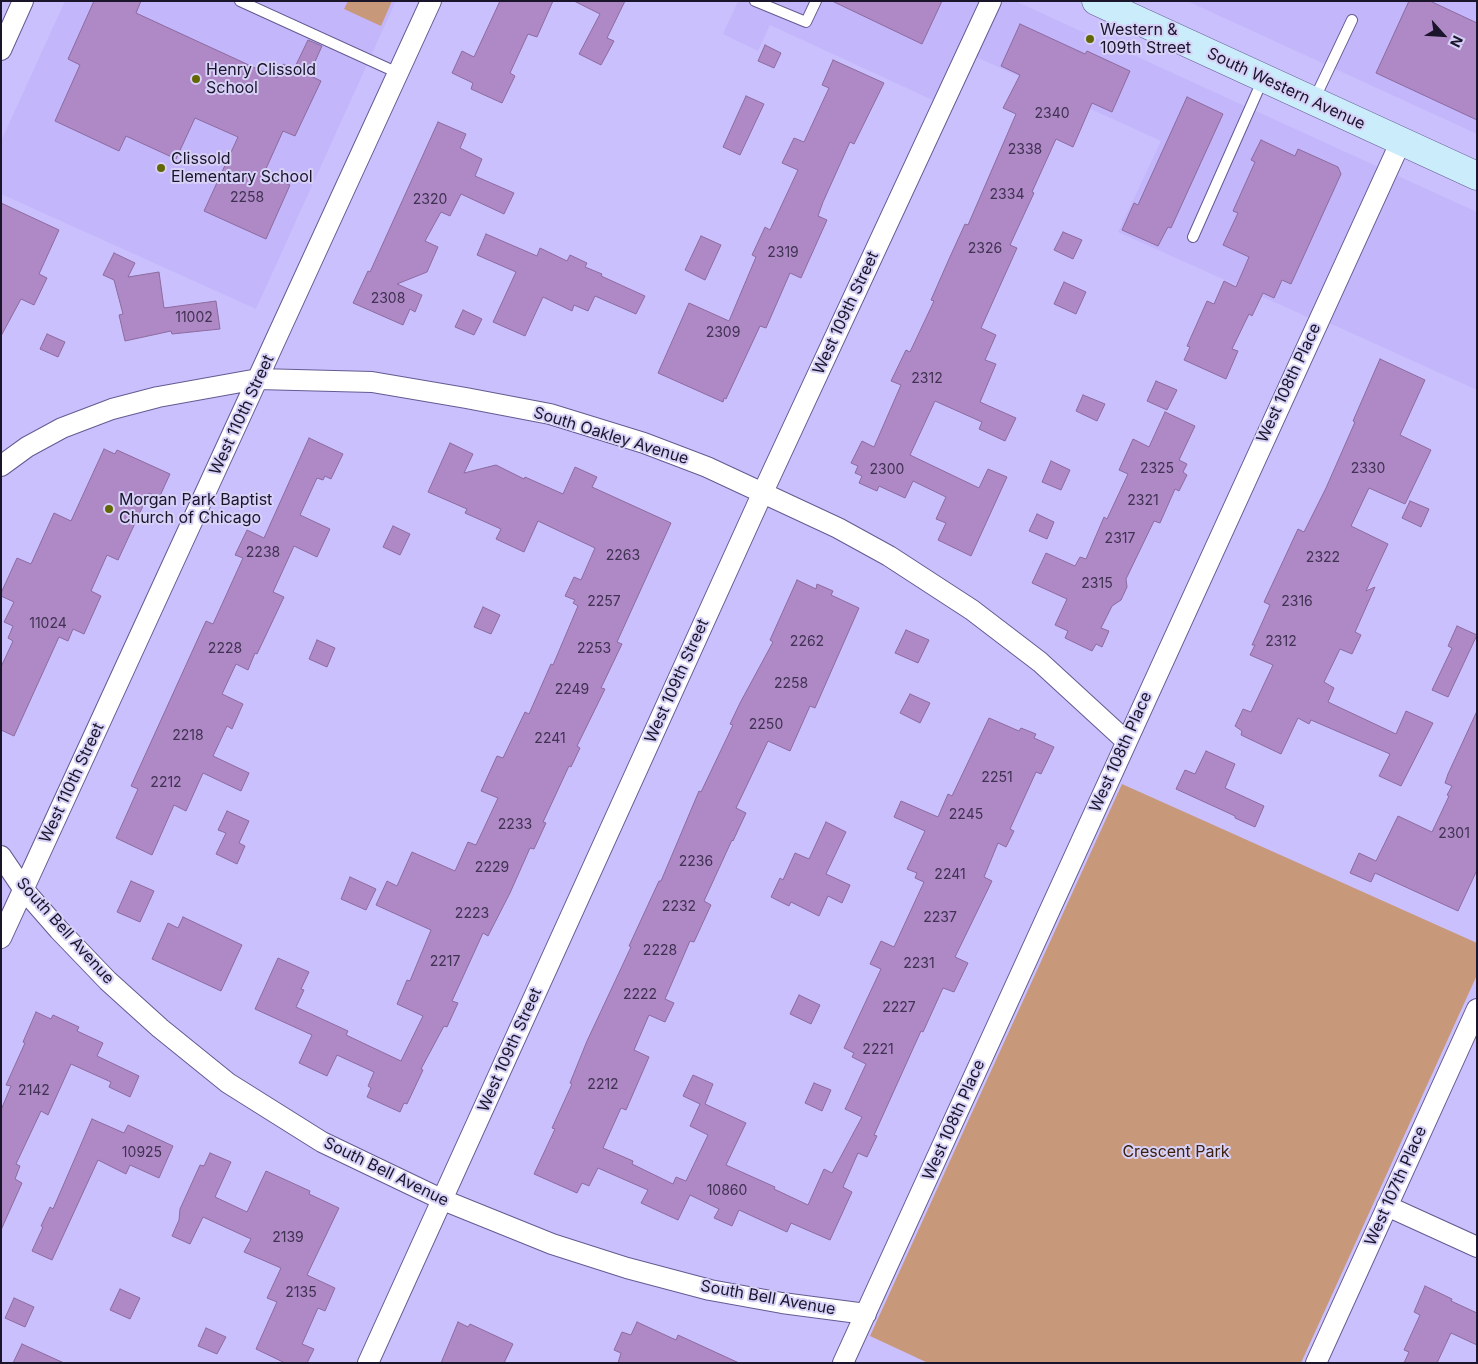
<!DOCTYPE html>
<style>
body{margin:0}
#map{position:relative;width:1478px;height:1364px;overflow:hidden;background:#cbc0fe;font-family:Inter,sans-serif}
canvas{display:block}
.frame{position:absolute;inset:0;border:2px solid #1a152b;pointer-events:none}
.north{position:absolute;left:1418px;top:10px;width:50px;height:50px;-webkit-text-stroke:4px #d7d1f7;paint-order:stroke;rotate:116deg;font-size:14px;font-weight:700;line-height:20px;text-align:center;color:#1a152b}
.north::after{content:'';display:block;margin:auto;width:18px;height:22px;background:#1a152b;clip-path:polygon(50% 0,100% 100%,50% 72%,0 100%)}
</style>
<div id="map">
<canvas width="1478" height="1364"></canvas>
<div class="frame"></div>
<div class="north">N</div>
</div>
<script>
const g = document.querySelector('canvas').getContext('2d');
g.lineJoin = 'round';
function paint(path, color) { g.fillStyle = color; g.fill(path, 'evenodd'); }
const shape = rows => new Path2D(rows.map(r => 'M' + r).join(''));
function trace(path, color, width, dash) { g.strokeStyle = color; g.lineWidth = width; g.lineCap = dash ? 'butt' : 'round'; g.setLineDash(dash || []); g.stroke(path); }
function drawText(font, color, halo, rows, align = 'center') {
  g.font = font + ' Inter,sans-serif'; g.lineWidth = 4; g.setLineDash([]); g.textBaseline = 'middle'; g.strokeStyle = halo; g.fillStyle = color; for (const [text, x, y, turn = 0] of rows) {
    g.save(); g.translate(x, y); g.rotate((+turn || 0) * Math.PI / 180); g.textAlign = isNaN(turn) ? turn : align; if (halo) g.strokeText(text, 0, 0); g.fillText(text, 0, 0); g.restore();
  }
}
const built = shape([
 [65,1,396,1,256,309,1,194,1,141],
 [738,1,1015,1,1477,212,1477,390,1316,317,1314,320,1118,232,1161,141,965,52,941,104,770,25,758,51,723,34],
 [1187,1,1477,1,1477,134]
]);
const green = shape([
 [348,1,392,1,381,26,344,9],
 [1122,784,1477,943,1477,975,1301,1363,928,1363,870,1336]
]);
const building = shape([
 [94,1,141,1,136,13,277,78,283,64,294,69,308,40,322,46,309,75,321,81,295,136,283,131,264,173,290,185,266,239,204,211,238,137,195,118,176,159,126,136,119,151,55,121,80,65,68,59,94,1],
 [500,1,553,1,537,37,528,34,510,73,515,76,502,103,471,89,473,83,452,73,462,51,474,57,500,1],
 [574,1,625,1,607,38,614,41,601,65,579,54,600,14,574,1],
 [832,1,942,1,922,44,832,1],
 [1409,1,1430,1,1477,23,1477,120,1376,73,1409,1],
 [1020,24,1085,54,1087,51,1130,71,1112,112,1092,103,1073,147,1056,139,1032,192,1034,193,1010,245,1017,248,981,328,996,335,985,360,996,364,980,402,1016,418,1005,441,979,429,982,422,935,401,910,455,979,488,988,469,1007,477,971,556,938,540,946,523,936,519,946,497,913,481,905,498,879,486,877,491,859,483,862,476,855,473,858,466,851,463,862,441,874,447,901,385,891,381,906,350,910,352,934,301,931,300,949,259,965,224,968,225,1016,114,1003,108,1020,75,1001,66,1020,24],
 [765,45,781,53,774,68,758,61,765,45],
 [833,60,884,83,854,144,850,142,823,202,818,216,827,220,801,278,790,273,766,328,760,326,726,399,724,398,723,402,658,373,689,303,729,321,756,257,752,255,765,227,770,230,798,170,782,163,794,138,804,142,829,88,822,85,833,60],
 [746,96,764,104,740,155,723,147,746,96],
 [1187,97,1223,114,1171,228,1168,227,1158,246,1122,230,1134,203,1138,205,1187,97],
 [438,122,466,134,460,148,482,159,475,176,514,193,504,214,461,194,450,216,441,212,425,241,438,247,427,272,397,284,422,295,415,312,410,309,403,325,353,303,368,271,370,272,438,122],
 [1261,140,1295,156,1298,149,1338,167,1341,174,1291,284,1282,280,1274,298,1263,293,1252,316,1249,314,1232,349,1238,351,1226,379,1184,360,1190,347,1187,346,1207,301,1214,304,1224,281,1236,287,1249,257,1223,245,1238,213,1233,211,1255,162,1251,160,1261,140],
 [1,203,59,230,39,274,47,278,34,305,21,299,1,336,1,203],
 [1063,232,1082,240,1073,259,1054,250,1063,232],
 [486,234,537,256,540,248,567,261,570,255,587,263,585,267,602,274,601,276,645,296,636,314,595,296,588,311,574,305,572,311,543,297,525,336,493,322,516,272,477,255,486,234],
 [701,236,721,245,705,280,685,270,701,236],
 [114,253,135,263,128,277,159,272,164,308,216,301,220,329,172,334,171,331,125,341,119,315,123,314,114,280,103,275,114,253],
 [1064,282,1086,292,1076,314,1054,304,1064,282],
 [463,310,482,319,474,335,455,327,463,310],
 [47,334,65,342,58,357,40,349,47,334],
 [1380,359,1425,380,1400,435,1431,450,1405,504,1369,488,1351,526,1388,544,1366,591,1375,587,1355,632,1361,635,1352,654,1340,649,1324,682,1334,688,1328,702,1396,734,1406,711,1433,723,1401,786,1379,776,1390,754,1311,720,1309,724,1298,718,1281,754,1241,735,1242,731,1235,726,1243,709,1251,712,1273,665,1250,655,1255,645,1252,645,1270,605,1264,602,1298,529,1304,532,1326,488,1355,422,1353,421,1380,359],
 [1156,381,1177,390,1167,410,1147,401,1156,381],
 [1083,395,1105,404,1097,421,1076,411,1083,395],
 [1165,412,1195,426,1179,460,1187,464,1183,472,1187,475,1179,491,1175,489,1160,523,1154,521,1126,579,1127,587,1121,600,1112,606,1101,628,1109,631,1102,647,1096,644,1092,651,1065,638,1068,631,1055,625,1067,599,1032,583,1046,553,1075,566,1080,557,1086,559,1104,517,1107,519,1128,474,1119,470,1133,439,1149,447,1165,412],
 [309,438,343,454,331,479,325,476,323,480,317,478,300,515,330,529,317,557,294,546,273,592,284,597,257,654,255,653,248,670,236,664,222,694,243,704,232,729,227,726,213,756,249,773,241,791,203,773,186,811,174,805,152,855,116,838,138,789,131,786,206,621,213,624,243,558,235,555,247,530,264,538,309,438],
 [450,443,473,454,464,473,496,465,524,479,525,477,563,494,575,467,597,477,592,487,671,523,617,642,622,644,601,688,605,689,577,746,580,748,571,767,569,766,543,822,546,823,534,849,530,848,510,893,488,936,483,933,452,1001,458,1003,447,1027,444,1026,421,1069,423,1070,407,1104,404,1103,400,1112,367,1097,371,1088,368,1086,374,1072,337,1055,327,1076,299,1063,312,1035,255,1009,278,958,309,972,301,989,304,990,296,1007,348,1031,346,1035,401,1061,423,1016,397,1004,407,980,410,981,431,930,376,905,387,881,397,886,412,852,455,871,468,842,476,845,498,798,481,791,497,756,503,758,525,712,529,714,551,664,553,665,578,606,573,603,575,600,565,596,574,577,581,580,595,548,538,521,524,552,496,539,501,529,465,513,467,509,428,492,450,443],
 [104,449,115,454,117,450,170,474,159,498,149,493,118,560,107,555,91,591,101,596,84,634,73,629,68,641,59,637,14,736,1,730,1,667,13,641,8,638,13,626,4,622,14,602,1,596,1,593,17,558,31,564,54,513,71,521,104,449],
 [1051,461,1070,470,1061,490,1042,482,1051,461],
 [1410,501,1429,509,1421,527,1402,518,1410,501],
 [1037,514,1054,522,1047,539,1029,531,1037,514],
 [393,526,410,534,400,555,383,547,393,526],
 [797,580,816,589,817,584,833,591,831,595,859,608,815,708,810,706,790,751,768,741,736,808,746,813,733,841,732,840,704,901,711,905,694,942,690,941,665,999,674,1003,665,1022,649,1015,634,1050,649,1057,626,1110,621,1108,603,1148,633,1161,632,1164,673,1184,676,1177,686,1181,708,1135,690,1126,700,1104,683,1096,693,1075,713,1084,705,1104,746,1123,726,1165,775,1187,774,1189,808,1205,824,1169,832,1173,862,1117,845,1109,866,1064,852,1057,854,1053,844,1048,881,969,870,964,881,941,894,947,924,882,915,878,917,873,907,869,925,831,894,817,901,801,938,817,948,794,952,796,989,718,1019,731,1021,728,1036,734,1034,738,1054,747,1041,774,1036,772,1010,829,1014,831,1006,847,998,843,984,877,992,881,955,957,968,963,954,992,943,988,923,1032,921,1031,874,1135,877,1136,867,1157,858,1153,843,1187,852,1192,830,1240,791,1223,787,1232,739,1210,732,1226,714,1218,719,1209,690,1195,678,1220,641,1203,648,1190,598,1168,589,1186,582,1183,577,1193,534,1174,555,1129,552,1128,572,1084,570,1083,587,1041,631,947,629,946,659,881,661,881,699,791,701,792,733,725,730,724,740,703,773,642,770,640,797,580],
 [483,607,500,615,491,634,474,627,483,607],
 [1457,626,1477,635,1448,697,1432,690,1452,648,1448,646,1457,626],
 [906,630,929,640,918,663,895,653,906,630],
 [317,640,335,648,327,667,309,659,317,640],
 [910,694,930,703,920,723,900,713,910,694],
 [1477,711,1477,870,1458,911,1375,873,1371,882,1350,873,1359,853,1376,861,1398,816,1432,832,1449,796,1447,795,1452,786,1445,783,1448,774,1477,711],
 [1206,751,1235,764,1225,788,1264,806,1255,827,1235,818,1235,816,1176,789,1185,770,1195,774,1206,751],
 [227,811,249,821,239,843,245,846,237,864,216,854,226,833,218,830,227,811],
 [826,822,846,832,826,874,850,885,842,903,828,896,819,916,791,902,789,906,771,897,780,878,783,880,795,853,809,859,826,822],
 [350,877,376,889,366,910,341,899,350,877],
 [131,881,154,891,140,922,117,912,131,881],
 [183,917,242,945,221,991,152,959,168,923,178,928,183,917],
 [799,995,820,1005,811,1024,790,1014,799,995],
 [36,1012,51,1019,53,1015,79,1027,77,1031,103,1043,97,1056,139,1076,130,1097,109,1087,111,1082,71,1064,48,1115,41,1111,16,1164,20,1166,15,1179,22,1183,1,1230,1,1110,11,1086,6,1085,25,1043,23,1042,36,1012],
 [814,1083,831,1090,822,1111,805,1103,814,1083],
 [92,1119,124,1133,128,1125,173,1146,159,1178,130,1165,126,1174,98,1160,52,1260,32,1251,43,1227,41,1226,50,1207,53,1209,92,1119],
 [210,1153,231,1162,215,1197,247,1212,266,1171,310,1191,309,1194,339,1208,307,1275,335,1288,325,1311,318,1308,302,1344,314,1349,307,1363,285,1363,256,1349,277,1302,267,1298,281,1268,244,1252,251,1239,203,1217,190,1244,172,1236,179,1220,180,1209,200,1165,204,1166,210,1153],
 [1425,1286,1452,1299,1451,1301,1477,1313,1477,1345,1451,1333,1437,1363,1404,1363,1409,1352,1404,1350,1420,1315,1414,1312,1425,1286],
 [120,1289,140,1298,130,1319,110,1310,120,1289],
 [14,1298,34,1307,25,1327,5,1318,14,1298],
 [458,1322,468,1327,470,1324,513,1344,504,1363,441,1363,458,1322],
 [637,1322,676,1340,678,1335,739,1363,618,1363,621,1353,614,1350,622,1332,631,1335,637,1322],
 [206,1328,226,1337,217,1354,198,1346,206,1328],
 [22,1344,64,1363,13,1363,22,1344]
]);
const service = shape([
 [240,1,398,73],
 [755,1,806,22,816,1],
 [1314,100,1352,20],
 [1193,237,1263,79]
]);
const minor = shape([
 [1,50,23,1],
 [1,466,27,447,62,428,112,409,158,397,258,379,372,382,466,398,550,414,644,443,707,467,838,528,889,556,972,610,1040,662,1126,741],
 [1,856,24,890,59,930,108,981,160,1028,228,1083,322,1142,443,1200,552,1244,627,1268,710,1290,782,1303,866,1314],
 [1,938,431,1],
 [1387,1206,1477,1247],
 [368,1363,763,492,991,1],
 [843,1363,1401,141],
 [1316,1363,1477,1009]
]);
const secondary = shape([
 [1096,1,1477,176]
]);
const markers = [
 [1090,39,5,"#626704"],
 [196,79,5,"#626704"],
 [161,168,5,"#626704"],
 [109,509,5,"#626704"]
];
const numberNames = [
 ["2340",1052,114],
 ["2338",1025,150],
 ["2334",1007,195],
 ["2258",247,198],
 ["2320",430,200],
 ["2326",985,249],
 ["2319",783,253],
 ["2308",388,299],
 ["11002",194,318],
 ["2309",723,333],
 ["2312",927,379],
 ["2325",1157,469],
 ["2330",1368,469],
 ["2300",887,470],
 ["2321",1143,501],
 ["2317",1120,539],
 ["2238",263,553],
 ["2263",623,556],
 ["2322",1323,558],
 ["2315",1097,584],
 ["2257",604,602],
 ["2316",1297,602],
 ["11024",48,624],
 ["2262",807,642],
 ["2312",1281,642],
 ["2228",225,649],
 ["2253",594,649],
 ["2258",791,684],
 ["2249",572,690],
 ["2250",766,725],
 ["2218",188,736],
 ["2241",550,739],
 ["2251",997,778],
 ["2212",166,783],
 ["2245",966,815],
 ["2233",515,825],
 ["2301",1454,834],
 ["2236",696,862],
 ["2229",492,868],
 ["2241",950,875],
 ["2232",679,907],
 ["2223",472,914],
 ["2237",940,918],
 ["2228",660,951],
 ["2217",445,962],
 ["2231",919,964],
 ["2222",640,995],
 ["2227",899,1008],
 ["2221",878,1050],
 ["2212",603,1085],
 ["2142",34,1091],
 ["10925",142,1153],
 ["10860",727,1191],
 ["2139",288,1238],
 ["2135",301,1293]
];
const poiNames = [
 ["Western &",1100,30],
 ["109th Street",1100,48],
 ["Henry Clissold",206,70],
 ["School",206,88],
 ["Clissold",171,159],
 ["Elementary School",171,177],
 ["Morgan Park Baptist",119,500],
 ["Church of Chicago",119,518]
];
const streetNames = [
 ["South Western Avenue",1286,89,25],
 ["West 109th Street",846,313,-65],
 ["West 108th Place",1289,383,-65],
 ["West 110th Street",242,415,-65],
 ["South Oakley Avenue",611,436,17],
 ["West 109th Street",677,681,-66],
 ["West 108th Place",1121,752,-66],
 ["West 110th Street",72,783,-65],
 ["South Bell Avenue",65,931,48],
 ["West 109th Street",510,1050,-66],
 ["West 108th Place",954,1120,-66],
 ["South Bell Avenue",386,1172,26],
 ["West 107th Place",1396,1186,-66],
 ["South Bell Avenue",768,1298,10]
];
const parkNames = [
 ["Crescent Park",1176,1152]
];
paint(built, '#c3b6fb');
paint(green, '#c8987b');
paint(building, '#af88c6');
trace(building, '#8c6b9f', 1);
trace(service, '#655a91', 12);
trace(minor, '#655a91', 22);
trace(secondary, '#655a91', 29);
trace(service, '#fff', 10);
trace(minor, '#fff', 20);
trace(secondary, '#caecfb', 28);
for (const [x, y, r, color] of markers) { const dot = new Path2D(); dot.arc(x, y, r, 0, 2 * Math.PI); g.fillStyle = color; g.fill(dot); trace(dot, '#d7d1f7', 2); }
drawText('14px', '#3f3252', null, numberNames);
drawText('16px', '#1a152b', '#d7d1f7', poiNames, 'left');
drawText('16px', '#1a152b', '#d7d1f7', streetNames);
drawText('16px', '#3d210f', '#d7d1f7', parkNames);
</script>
